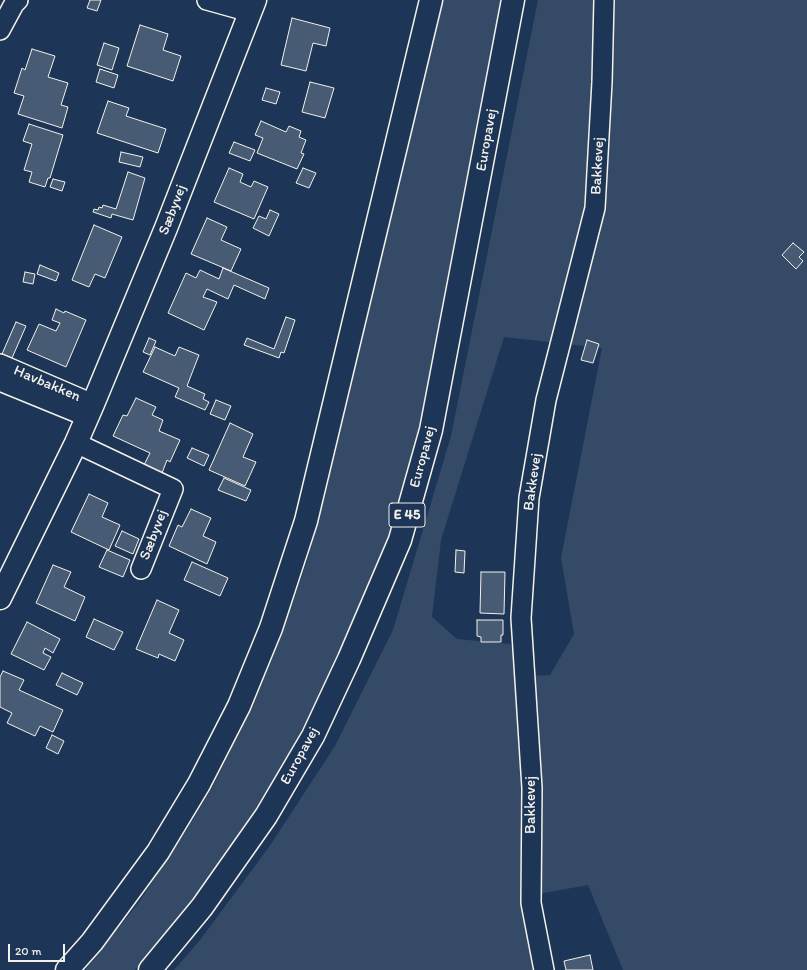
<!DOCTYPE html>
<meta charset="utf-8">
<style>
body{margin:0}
#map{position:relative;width:807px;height:970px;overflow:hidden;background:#1d3557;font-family:Itim,sans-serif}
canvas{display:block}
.scale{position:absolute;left:8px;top:944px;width:57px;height:18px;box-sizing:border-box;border:2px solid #f4f1e8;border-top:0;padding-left:5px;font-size:12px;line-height:14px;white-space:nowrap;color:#f4f1e8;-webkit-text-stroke:3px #1d3557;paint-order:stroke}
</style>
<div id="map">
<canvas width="807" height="970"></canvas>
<div class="scale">20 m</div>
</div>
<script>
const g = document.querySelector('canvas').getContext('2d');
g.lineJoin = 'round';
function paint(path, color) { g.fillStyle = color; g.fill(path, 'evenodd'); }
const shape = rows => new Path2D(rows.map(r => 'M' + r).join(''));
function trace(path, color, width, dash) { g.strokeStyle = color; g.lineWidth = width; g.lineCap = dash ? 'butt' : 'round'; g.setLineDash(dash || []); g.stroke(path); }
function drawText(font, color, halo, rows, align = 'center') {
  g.font = font + ' Itim,sans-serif'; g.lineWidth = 3; g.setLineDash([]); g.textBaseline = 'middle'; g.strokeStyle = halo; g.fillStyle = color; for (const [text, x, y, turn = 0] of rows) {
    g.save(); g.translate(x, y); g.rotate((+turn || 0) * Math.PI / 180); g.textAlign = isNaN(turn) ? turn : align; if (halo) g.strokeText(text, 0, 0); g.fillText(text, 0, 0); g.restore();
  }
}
const green = shape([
 [443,0,501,0,437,349,415,446,388,538,340,654,308,718,282,766,245,826,196,896,151,953,135,970,85,970,139,902,184,834,212,788,243,725,284,628,308,558,325,496],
 [538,0,807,0,807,970,623,970,588,885,522,897,535,970,174,970,200,940,269,847,335,746,393,630,451,436],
 [504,337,602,348,561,558,574,634,550,675,532,676,510,644,457,639,432,617,441,540]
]);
const building = shape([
 [90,0,101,0,97,11,87,8,90,0],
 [292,18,330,28,326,46,313,43,306,71,281,65,292,18],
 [140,25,168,34,163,50,181,56,173,81,127,66,140,25],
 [104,43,119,48,112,70,97,65,104,43],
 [32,49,55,56,48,77,68,83,61,105,68,107,62,128,18,114,24,96,14,93,22,68,25,70,32,49],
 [100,69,118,75,114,88,96,82,100,69],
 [310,82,334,88,325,118,302,112,310,82],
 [266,88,280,92,276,104,262,100,266,88],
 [108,101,129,108,126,116,166,129,158,153,97,133,108,101],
 [261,121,286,132,289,126,301,131,299,137,306,140,301,153,304,154,297,169,257,153,263,138,255,135,261,121],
 [29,124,63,135,50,178,48,178,45,187,29,182,32,172,24,170,32,144,23,141,29,124],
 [234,142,255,150,250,161,229,153,234,142],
 [121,152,143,157,140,167,119,162,121,152],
 [229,168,243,174,240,182,251,187,254,181,268,187,254,219,214,202,229,168],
 [303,168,316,173,309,188,296,183,303,168],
 [128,172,145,178,133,220,112,214,111,218,93,212,94,209,98,210,99,207,102,208,103,205,116,209,128,172],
 [53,179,65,182,62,191,50,187,53,179],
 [270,210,279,214,269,236,253,228,259,216,266,219,270,210],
 [207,218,227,227,221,240,241,249,231,271,191,254,207,218],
 [94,225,122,237,105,278,95,274,89,287,72,280,94,225],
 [793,243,804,252,799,257,803,261,796,269,782,255,793,243],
 [40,265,59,273,56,281,37,274,40,265],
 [223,268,269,288,265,299,234,285,228,299,207,289,203,297,217,302,204,330,168,313,186,273,196,278,200,270,219,279,223,268],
 [25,272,35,274,33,284,23,282,25,272],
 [56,309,64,313,65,311,86,320,66,367,27,350,39,324,56,331,60,323,52,320,56,309],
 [286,317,295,320,284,353,281,352,279,358,244,345,247,338,274,349,286,317],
 [16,322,26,326,12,358,2,354,16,322],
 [149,338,156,341,150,355,143,352,149,338],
 [587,340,599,344,593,363,581,360,587,340],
 [155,347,175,356,179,347,199,355,187,386,205,394,203,399,209,402,205,410,175,397,179,388,143,372,155,347],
 [136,398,156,407,152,415,163,420,159,431,180,440,170,462,167,460,162,473,144,465,150,453,113,436,123,415,127,416,136,398],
 [216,400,231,406,225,420,210,414,216,400],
 [230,423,253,434,243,457,256,462,245,486,209,470,230,423],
 [192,448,209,455,204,466,187,458,192,448],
 [224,478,251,490,246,501,218,490,224,478],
 [89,494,108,503,102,517,120,525,109,550,71,532,89,494],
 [191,509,211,518,203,536,216,542,207,564,169,546,178,525,182,527,191,509],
 [122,531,139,539,133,554,115,546,122,531],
 [107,550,130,560,123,577,99,567,107,550],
 [456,550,465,551,464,573,455,572,456,550],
 [192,562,228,578,220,596,184,580,192,562],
 [53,565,71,572,64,587,85,597,75,621,36,603,53,565],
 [481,572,505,572,504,614,480,613,481,572],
 [157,600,179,610,169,633,184,640,175,661,159,654,158,658,136,649,157,600],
 [94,619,123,632,114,650,86,637,94,619],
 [477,620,503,620,503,635,501,635,501,642,481,642,481,637,477,636,477,620],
 [27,622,60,639,53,653,45,648,43,653,51,657,44,670,11,654,27,622],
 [3,671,24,680,19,690,63,710,53,732,40,726,35,736,7,723,12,713,0,707,0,677,3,671],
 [62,673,83,683,77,695,56,685,62,673],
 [52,735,64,741,58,754,46,748,52,735],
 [590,955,593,970,566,970,564,961,590,955]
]);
const minor = shape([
 [207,0,250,12],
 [0,30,14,4,18,0],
 [0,364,93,404],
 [0,381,88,417],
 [76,443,173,489,141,569],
 [544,970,531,903,532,788,521,618,529,498,546,400,595,208,602,82,604,0]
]);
const tertiary = shape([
 [0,598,76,443,93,404,166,228,255,0]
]);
const primary = shape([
 [67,970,92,942,158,852,199,784,239,706,271,628,306,521,431,0],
 [150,970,202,907,266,816,313,736,349,659,400,540,431,430,513,0]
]);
const shields = [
 [407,515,36]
];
const shieldNames = [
 ["E 45",407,515]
];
const streetNames = [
 ["Europavej",487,140,-80],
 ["Bakkevej",598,166,-87],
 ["Sæbyvej",173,210,-69],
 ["Havbakken",47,384,23],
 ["Europavej",423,457,-75],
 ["Bakkevej",533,482,-82],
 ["Sæbyvej",154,535,-69],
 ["Europavej",300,756,-61],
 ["Bakkevej",531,805,-90]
];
paint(green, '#354a67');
paint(building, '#485b74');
trace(building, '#f4f1e8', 1);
trace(minor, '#f4f1e8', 22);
trace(tertiary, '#f4f1e8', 25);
trace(primary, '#f4f1e8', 25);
trace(minor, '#1d3557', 19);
trace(tertiary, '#1d3557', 22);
trace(primary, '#1d3557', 22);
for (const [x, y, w] of shields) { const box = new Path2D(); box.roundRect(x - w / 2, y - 12, w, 24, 3); g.fillStyle = '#1d3557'; g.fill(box); trace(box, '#f4f1e8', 1); }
drawText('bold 14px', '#f4f1e8', null, shieldNames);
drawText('15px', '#f4f1e8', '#1d3557', streetNames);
</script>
